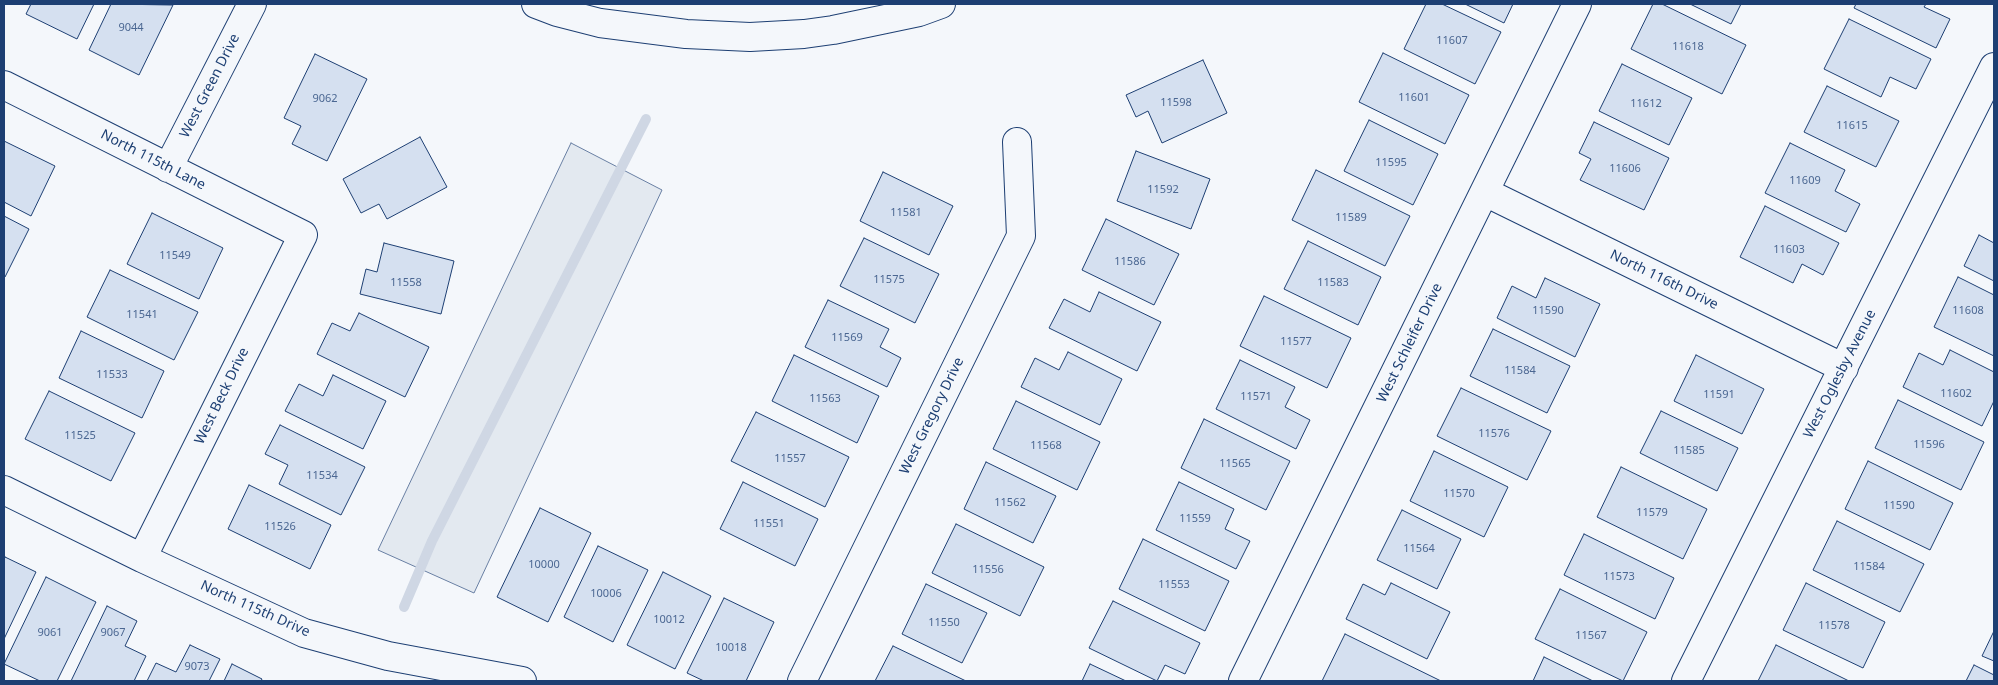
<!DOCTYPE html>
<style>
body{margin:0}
#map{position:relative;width:1998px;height:685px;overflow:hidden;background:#f4f7fb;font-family:"Noto Sans",sans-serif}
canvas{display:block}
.frame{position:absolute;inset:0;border:5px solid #1d3f73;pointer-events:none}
</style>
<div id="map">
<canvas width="1998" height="685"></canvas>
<div class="frame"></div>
</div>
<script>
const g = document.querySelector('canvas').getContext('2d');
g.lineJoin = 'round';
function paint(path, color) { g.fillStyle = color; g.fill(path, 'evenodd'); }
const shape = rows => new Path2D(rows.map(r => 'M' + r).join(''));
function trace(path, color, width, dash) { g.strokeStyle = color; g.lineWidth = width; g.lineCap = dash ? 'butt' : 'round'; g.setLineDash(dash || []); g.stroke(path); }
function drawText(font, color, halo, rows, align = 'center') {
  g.font = font + ' "Noto Sans",sans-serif'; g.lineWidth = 4; g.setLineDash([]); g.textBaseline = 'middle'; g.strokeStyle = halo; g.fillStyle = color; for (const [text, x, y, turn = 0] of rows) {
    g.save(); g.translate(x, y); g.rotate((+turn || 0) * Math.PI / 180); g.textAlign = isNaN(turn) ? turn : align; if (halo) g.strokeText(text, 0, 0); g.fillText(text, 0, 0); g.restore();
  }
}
const green = shape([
 [571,143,662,190,474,593,378,550,571,143]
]);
const stream = shape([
 [404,607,432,541,646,119]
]);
const building = shape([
 [31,4,94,4,77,39,26,14,31,4],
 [111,4,173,5,139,75,89,50,111,4],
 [1426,4,1442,4,1501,32,1475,84,1404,49,1426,4],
 [1465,4,1513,4,1504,23,1465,4],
 [1653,4,1662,4,1746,45,1722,94,1631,49,1653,4],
 [1690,4,1741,4,1731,24,1690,4],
 [1856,4,1926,4,1924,7,1950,19,1936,48,1854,8,1856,4],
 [1849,19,1931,59,1916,89,1890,77,1881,97,1824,69,1849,19],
 [1383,53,1469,95,1445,144,1359,102,1383,53],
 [315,54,367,79,327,161,292,144,301,126,284,118,315,54],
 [1203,60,1227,113,1162,143,1148,111,1136,117,1126,95,1203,60],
 [1622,64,1692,98,1669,145,1599,111,1622,64],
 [1827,86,1899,121,1876,167,1804,132,1827,86],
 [1369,120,1438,154,1413,205,1344,171,1369,120],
 [1594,122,1669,158,1644,210,1580,180,1591,159,1579,153,1594,122],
 [420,137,447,187,387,219,379,204,361,213,343,179,420,137],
 [4,141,55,166,31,216,4,202,4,141],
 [1790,143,1845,170,1835,191,1860,204,1846,232,1765,193,1790,143],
 [1136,151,1210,179,1191,229,1117,201,1136,151],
 [1316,170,1410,216,1385,266,1292,220,1316,170],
 [883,172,953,206,929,255,860,221,883,172],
 [1765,206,1839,243,1823,275,1802,264,1793,283,1740,257,1765,206],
 [152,213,223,248,199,299,127,264,152,213],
 [4,216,29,229,5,277,4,277,4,216],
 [1106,219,1179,254,1154,305,1082,270,1106,219],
 [1979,235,1994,243,1994,281,1964,266,1979,235],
 [864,238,939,274,915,323,840,286,864,238],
 [1308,241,1381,277,1358,325,1284,289,1308,241],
 [384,243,454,261,441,314,360,294,366,269,377,272,384,243],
 [110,270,198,312,174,360,87,317,110,270],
 [1958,277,1994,295,1994,356,1934,327,1958,277],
 [1545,278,1600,304,1575,357,1497,318,1512,286,1536,298,1545,278],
 [1099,292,1161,322,1137,371,1049,328,1064,299,1090,312,1099,292],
 [1264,296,1351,338,1327,388,1240,346,1264,296],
 [828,300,889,329,880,347,901,358,887,387,805,347,828,300],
 [359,313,429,347,405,397,317,354,332,323,350,331,359,313],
 [1493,329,1570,366,1547,413,1470,376,1493,329],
 [81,331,164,371,142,418,59,378,81,331],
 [1950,350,1994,372,1994,401,1982,426,1903,387,1919,353,1943,365,1950,350],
 [1068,352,1122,379,1100,425,1021,387,1035,358,1059,370,1068,352],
 [794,355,879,396,857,443,772,401,794,355],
 [1696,355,1764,389,1742,434,1674,401,1696,355],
 [1240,360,1295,387,1285,407,1310,420,1296,449,1216,409,1240,360],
 [333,375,386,401,363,449,285,411,299,384,323,396,333,375],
 [1461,388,1551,431,1527,480,1437,436,1461,388],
 [49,391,135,433,111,481,25,439,49,391],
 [1898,400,1984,442,1961,490,1875,448,1898,400],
 [1016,401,1100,442,1077,490,993,449,1016,401],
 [1661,411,1738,448,1717,491,1640,453,1661,411],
 [756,412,849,457,825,507,731,461,756,412],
 [1204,419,1290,461,1266,510,1181,468,1204,419],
 [280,425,365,467,341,515,279,484,288,465,265,454,280,425],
 [1434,451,1508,487,1484,537,1410,501,1434,451],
 [1868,461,1953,503,1930,550,1845,509,1868,461],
 [986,462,1056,496,1033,543,964,509,986,462],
 [1621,467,1707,509,1683,559,1597,517,1621,467],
 [743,482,818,519,795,566,720,529,743,482],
 [1179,482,1234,509,1225,529,1250,541,1236,569,1156,530,1179,482],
 [249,485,331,525,310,569,228,529,249,485],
 [540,508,591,533,548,622,497,597,540,508],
 [1402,510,1461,539,1437,589,1377,560,1402,510],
 [1837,521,1924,564,1900,612,1813,570,1837,521],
 [956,524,1044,567,1020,616,932,573,956,524],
 [1584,534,1674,578,1655,619,1564,575,1584,534],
 [1143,539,1229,581,1205,631,1119,589,1143,539],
 [598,546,648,570,613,642,564,617,598,546],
 [5,557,36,572,4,639,4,560,5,557],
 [663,572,711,596,675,669,627,645,663,572],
 [46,577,96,602,57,681,40,681,4,664,46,577],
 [1391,583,1450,612,1427,659,1346,619,1363,584,1385,595,1391,583],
 [1806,583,1885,622,1863,668,1783,630,1806,583],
 [926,584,987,613,962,663,902,634,926,584],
 [1560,589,1647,632,1623,681,1535,639,1560,589],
 [724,598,774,622,746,681,704,681,687,673,724,598],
 [1113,601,1200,643,1185,674,1165,665,1157,681,1089,648,1113,601],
 [107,606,137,621,125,646,146,656,134,681,71,681,107,606],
 [1994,631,1994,661,1982,656,1994,631],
 [1345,634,1441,681,1322,681,1345,634],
 [190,645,220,659,209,681,147,681,156,663,176,672,190,645],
 [1776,645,1849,681,1758,681,1776,645],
 [893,646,966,681,875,681,893,646],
 [1544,657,1593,681,1533,681,1544,657],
 [232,664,262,679,261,681,224,681,232,664],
 [1090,664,1126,681,1082,681,1090,664],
 [1974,665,1994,675,1994,681,1966,681,1974,665]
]);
const minor = shape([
 [4,85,303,235,142,558],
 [168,168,252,4],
 [1485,192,1844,368],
 [4,490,142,558,304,633,388,656,522,681],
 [802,681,1021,236,1017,142],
 [1243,681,1577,4],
 [1686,681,1994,67]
]);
const tertiary = shape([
 [536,4,557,12,600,23,686,34,750,37,804,34,833,30,919,12,941,4]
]);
const numberNames = [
 ["9044",131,28],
 ["11607",1452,41],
 ["11618",1688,47],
 ["11601",1414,98],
 ["9062",325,99],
 ["11598",1176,103],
 ["11612",1646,104],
 ["11615",1852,126],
 ["11595",1391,163],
 ["11606",1625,169],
 ["11609",1805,181],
 ["11592",1163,190],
 ["11581",906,213],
 ["11589",1351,218],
 ["11603",1789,250],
 ["11549",175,256],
 ["11586",1130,262],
 ["11575",889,280],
 ["11558",406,283],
 ["11583",1333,283],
 ["11590",1548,311],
 ["11608",1968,311],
 ["11541",142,315],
 ["11569",847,338],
 ["11577",1296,342],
 ["11584",1520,371],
 ["11533",112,375],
 ["11602",1956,394],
 ["11591",1719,395],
 ["11571",1256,397],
 ["11563",825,399],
 ["11576",1494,434],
 ["11525",80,436],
 ["11596",1929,445],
 ["11568",1046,446],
 ["11585",1689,451],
 ["11557",790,459],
 ["11565",1235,464],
 ["11534",322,476],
 ["11570",1459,494],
 ["11562",1010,503],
 ["11590",1899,506],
 ["11579",1652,513],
 ["11559",1195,519],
 ["11551",769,524],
 ["11526",280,527],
 ["11564",1419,549],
 ["10000",544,565],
 ["11584",1869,567],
 ["11556",988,570],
 ["11573",1619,577],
 ["11553",1174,585],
 ["10006",606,594],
 ["10012",669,620],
 ["11550",944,623],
 ["11578",1834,626],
 ["9061",50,633],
 ["9067",113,633],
 ["11567",1591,636],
 ["10018",731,648],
 ["9073",197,667]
];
const streetNames = [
 ["West Green Drive",210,86,-63],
 ["North 115th Lane",153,160,27],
 ["North 116th Drive",1664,280,26],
 ["West Schleifer Drive",1410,343,-64],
 ["West Oglesby Avenue",1840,374,-63],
 ["West Beck Drive",222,396,-64],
 ["West Gregory Drive",932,416,-64],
 ["North 115th Drive",255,609,24]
];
paint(green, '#e3e9f0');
trace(green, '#687fa3', 1);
trace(stream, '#cfd7e4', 10);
paint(building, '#d5e0f0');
trace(building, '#1d3f73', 1);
trace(minor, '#1d3f73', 30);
trace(tertiary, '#1d3f73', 30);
trace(minor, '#f4f7fb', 28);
trace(tertiary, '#f4f7fb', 28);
drawText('11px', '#4b6792', null, numberNames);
drawText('14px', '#1d3f73', '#f4f7fb', streetNames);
</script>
